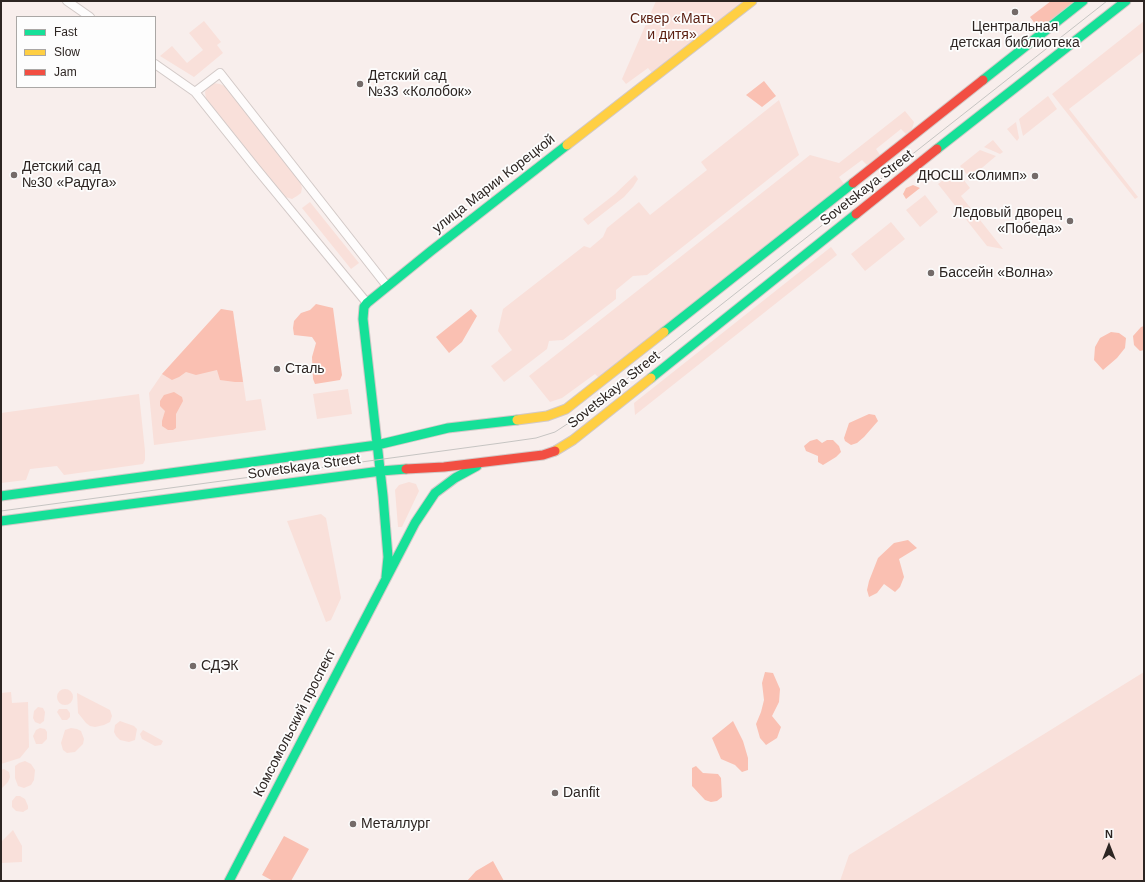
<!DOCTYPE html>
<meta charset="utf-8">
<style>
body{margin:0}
#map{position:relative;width:1145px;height:882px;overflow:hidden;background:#f8eeec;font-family:Arial,sans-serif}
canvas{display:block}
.frame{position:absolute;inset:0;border:2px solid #2d2522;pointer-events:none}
.legend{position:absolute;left:16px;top:16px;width:140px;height:72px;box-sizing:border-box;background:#fdfdfd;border:1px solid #aaa7a5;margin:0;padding:5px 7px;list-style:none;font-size:12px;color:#2d2522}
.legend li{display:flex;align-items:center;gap:8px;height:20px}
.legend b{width:20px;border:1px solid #aaa7a5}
.north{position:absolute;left:1089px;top:826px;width:40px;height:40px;-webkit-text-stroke:3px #fdfdfd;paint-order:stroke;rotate:0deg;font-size:11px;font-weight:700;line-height:16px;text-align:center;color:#2d2522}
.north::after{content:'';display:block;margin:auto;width:14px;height:18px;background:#2d2522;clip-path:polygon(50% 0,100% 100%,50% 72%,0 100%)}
</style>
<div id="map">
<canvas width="1145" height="882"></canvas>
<div class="frame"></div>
<ul class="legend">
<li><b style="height:5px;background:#16e098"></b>Fast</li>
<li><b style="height:5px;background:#ffcf43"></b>Slow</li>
<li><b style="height:5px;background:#f24e42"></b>Jam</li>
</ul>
<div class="north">N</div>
</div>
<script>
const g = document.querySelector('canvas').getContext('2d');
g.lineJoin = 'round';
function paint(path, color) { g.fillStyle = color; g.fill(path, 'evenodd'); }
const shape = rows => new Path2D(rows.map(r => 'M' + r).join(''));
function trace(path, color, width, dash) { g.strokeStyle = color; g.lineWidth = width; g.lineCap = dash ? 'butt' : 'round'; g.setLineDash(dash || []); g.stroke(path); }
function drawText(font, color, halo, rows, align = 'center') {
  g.font = font + ' Arial,sans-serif'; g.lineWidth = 3.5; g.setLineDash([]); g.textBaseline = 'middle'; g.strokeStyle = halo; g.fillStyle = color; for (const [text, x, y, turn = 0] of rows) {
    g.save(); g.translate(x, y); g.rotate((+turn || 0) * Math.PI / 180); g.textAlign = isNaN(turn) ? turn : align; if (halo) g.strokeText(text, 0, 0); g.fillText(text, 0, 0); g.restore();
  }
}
const green = shape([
 [656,1,749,1,653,74,648,68,626,84,622,79],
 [204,21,221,42,217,45,223,53,194,77,160,56,172,46,187,63,203,50,189,33],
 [1144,21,1144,51,1069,109,1138,197,1135,199,1052,94],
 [213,83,220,84,225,86,300,181,302,188,301,193,297,196,292,199,282,196,206,99,205,92,207,88],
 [1048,96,1057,109,1023,136,1019,119],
 [779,100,799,155,647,275,633,276,616,290,616,299,563,340,549,341,547,349,504,382,491,366,512,350,498,331,503,309,584,246,590,248,603,237,607,228,639,202,650,215,707,170,701,162],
 [905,111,914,122,912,129,906,134,901,129,876,149,880,155,867,165,862,160,839,177,844,184,599,378,595,374,562,398,550,402,529,376,810,155,839,163],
 [1016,122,1019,138,1017,141,1007,129],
 [993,140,1003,152,1000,154,984,147],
 [980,150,996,156,970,178,960,166],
 [956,170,970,188,961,196,1003,249,987,246,938,184],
 [635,175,638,179,633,187,624,197,588,225,583,219,615,194],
 [925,195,938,212,920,227,906,210],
 [310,202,359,263,351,269,302,208],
 [891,222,905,239,865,271,851,254],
 [831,247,837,255,635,415,634,403],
 [221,309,233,311,246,401,261,399,266,430,154,445,149,393,162,374],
 [348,389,352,414,317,419,313,394],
 [139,394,145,451,145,460,143,464,64,475,57,466,30,469,26,480,1,483,1,413],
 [409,482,416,484,419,491,402,527,398,527,395,490,399,485],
 [321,514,326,518,341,598,331,620,326,622,287,521],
 [1144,672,1144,881,840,881,849,855],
 '57 697a8 8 0 1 1 16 0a8 8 0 1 1-16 0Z',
 [11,692,12,703,28,702,29,747,20,758,1,764,1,693],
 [77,693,110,710,112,716,110,722,104,725,95,727,90,726,86,723,78,713],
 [38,707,43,708,45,712,44,721,40,724,35,722,33,718,34,711],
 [59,709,67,709,70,713,70,717,67,720,62,720,57,712],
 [120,721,134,726,137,729,135,740,129,742,120,740,116,736,114,732,115,725],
 [40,728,45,729,47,732,47,739,42,744,36,744,33,736,36,730],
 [71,728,77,729,81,731,84,739,83,744,75,752,67,753,63,750,61,743,65,730],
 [143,730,163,741,161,745,155,746,142,739,140,734],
 [25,761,31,764,35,770,34,780,31,785,24,788,18,786,15,778,15,766,19,763],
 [4,769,9,772,10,777,8,782,1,789,1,770],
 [16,796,20,796,25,799,28,806,28,809,23,812,16,811,12,807,12,801],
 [13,830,22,846,22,862,1,863,1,842]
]);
const forest = shape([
 [1051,1,1075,1,1039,29,1030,17],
 [764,81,776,96,762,107,746,95],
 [913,185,920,188,906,199,903,194,906,188],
 [316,304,333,308,342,375,340,380,315,384,313,379,312,357,316,343,312,337,294,335,293,328,294,321,301,313,310,310],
 [221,309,233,311,243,382,235,382,220,380,217,370,196,375,186,372,179,377,172,380,162,374],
 [471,309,477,316,462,342,449,353,436,337],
 [1144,326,1144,350,1140,351,1134,345,1133,336,1141,327],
 [1111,332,1119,333,1126,338,1125,348,1117,358,1103,370,1094,360,1095,347,1100,338],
 [174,392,182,397,183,401,176,414,176,428,173,430,168,430,162,426,162,421,165,411,160,406,160,401,164,395],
 [869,414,875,415,878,421,864,437,857,443,851,445,845,441,844,438,849,423],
 [817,439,822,443,827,440,833,440,839,446,841,452,836,457,823,465,818,462,818,456,806,451,804,446,810,441],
 [908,540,917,548,899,559,904,577,900,587,895,592,884,584,877,593,869,597,867,590,869,581,878,558,894,543],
 [765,672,773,673,780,689,779,702,772,716,781,727,777,738,766,745,760,738,756,724,761,712,764,700,762,683],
 [733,721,743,741,748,758,748,770,742,772,735,765,721,759,712,738],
 [696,766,703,773,718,774,721,778,722,797,717,801,711,802,705,800,692,786,692,768],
 [284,836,309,849,291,881,273,881,262,875],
 [493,861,504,881,467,881,476,871]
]);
const street = shape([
 [67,1,90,17],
 [155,64,195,92,255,167,367,303],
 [195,92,220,73,387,286]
]);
const fast = shape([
 [983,80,1083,1],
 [937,149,1126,1],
 [664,332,853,183],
 [651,378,856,214],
 [1,496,377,445,448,428,517,420],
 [1,521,381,471,406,469],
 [386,577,388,557,383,496,363,319,364,307,367,303,431,251,567,145],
 [229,881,415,523,435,493,455,478,477,466]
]);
const slow = shape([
 [567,145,752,1],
 [517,420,547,416,566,409,664,332],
 [555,451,573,440,651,378]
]);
const jam = shape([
 [853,183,983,80],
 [856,214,937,149],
 [406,469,444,467,543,455,555,451]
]);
const tram = shape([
 [1,511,501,443,536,438,555,432,581,415,1107,1]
]);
const markers = [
 [1015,12,4,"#746b69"],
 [360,84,4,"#746b69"],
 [14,175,4,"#746b69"],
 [1035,176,4,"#746b69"],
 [1070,221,4,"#746b69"],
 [931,273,4,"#746b69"],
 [277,369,4,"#746b69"],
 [193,666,4,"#746b69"],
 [555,793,4,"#746b69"],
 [353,824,4,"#746b69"]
];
const parkNames = [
 ["Сквер «Мать",672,19],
 ["и дитя»",672,35]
];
const poiNames = [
 ["Центральная",1015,27,"center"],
 ["детская библиотека",1015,43,"center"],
 ["Детский сад",368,76],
 ["№33 «Колобок»",368,92],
 ["Детский сад",22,167],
 ["№30 «Радуга»",22,183],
 ["ДЮСШ «Олимп»",1027,176,"right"],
 ["Ледовый дворец",1062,213,"right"],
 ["«Победа»",1062,229,"right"],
 ["Бассейн «Волна»",939,273],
 ["Сталь",285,369],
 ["СДЭК",201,666],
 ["Danfit",563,793],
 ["Металлург",361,824]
];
const streetNames = [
 ["улица Марии Корецкой",494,184,-38],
 ["Sovetskaya Street",867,188,-38],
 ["Sovetskaya Street",614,390,-39],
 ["Sovetskaya Street",304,467,-8],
 ["Комсомольский проспект",295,723,-63]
];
paint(green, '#f9e0da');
paint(forest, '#fac0b2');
trace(street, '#d2c9c7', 10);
trace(fast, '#d2c9c7', 11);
trace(slow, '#d2c9c7', 11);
trace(jam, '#d2c9c7', 11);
trace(street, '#fefcfc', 8);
trace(fast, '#16e098', 9);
trace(slow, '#ffcf43', 9);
trace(jam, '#f24e42', 9);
trace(tram, '#c6c4c2', 1);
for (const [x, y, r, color] of markers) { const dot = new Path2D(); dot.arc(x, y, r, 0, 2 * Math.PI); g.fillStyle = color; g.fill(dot); trace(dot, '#fdfdfd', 1.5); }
drawText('14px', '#5a1e10', '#fdfdfd', parkNames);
drawText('14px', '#2d2522', '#fdfdfd', poiNames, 'left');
drawText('14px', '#2d2522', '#fdfdfd', streetNames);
</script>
